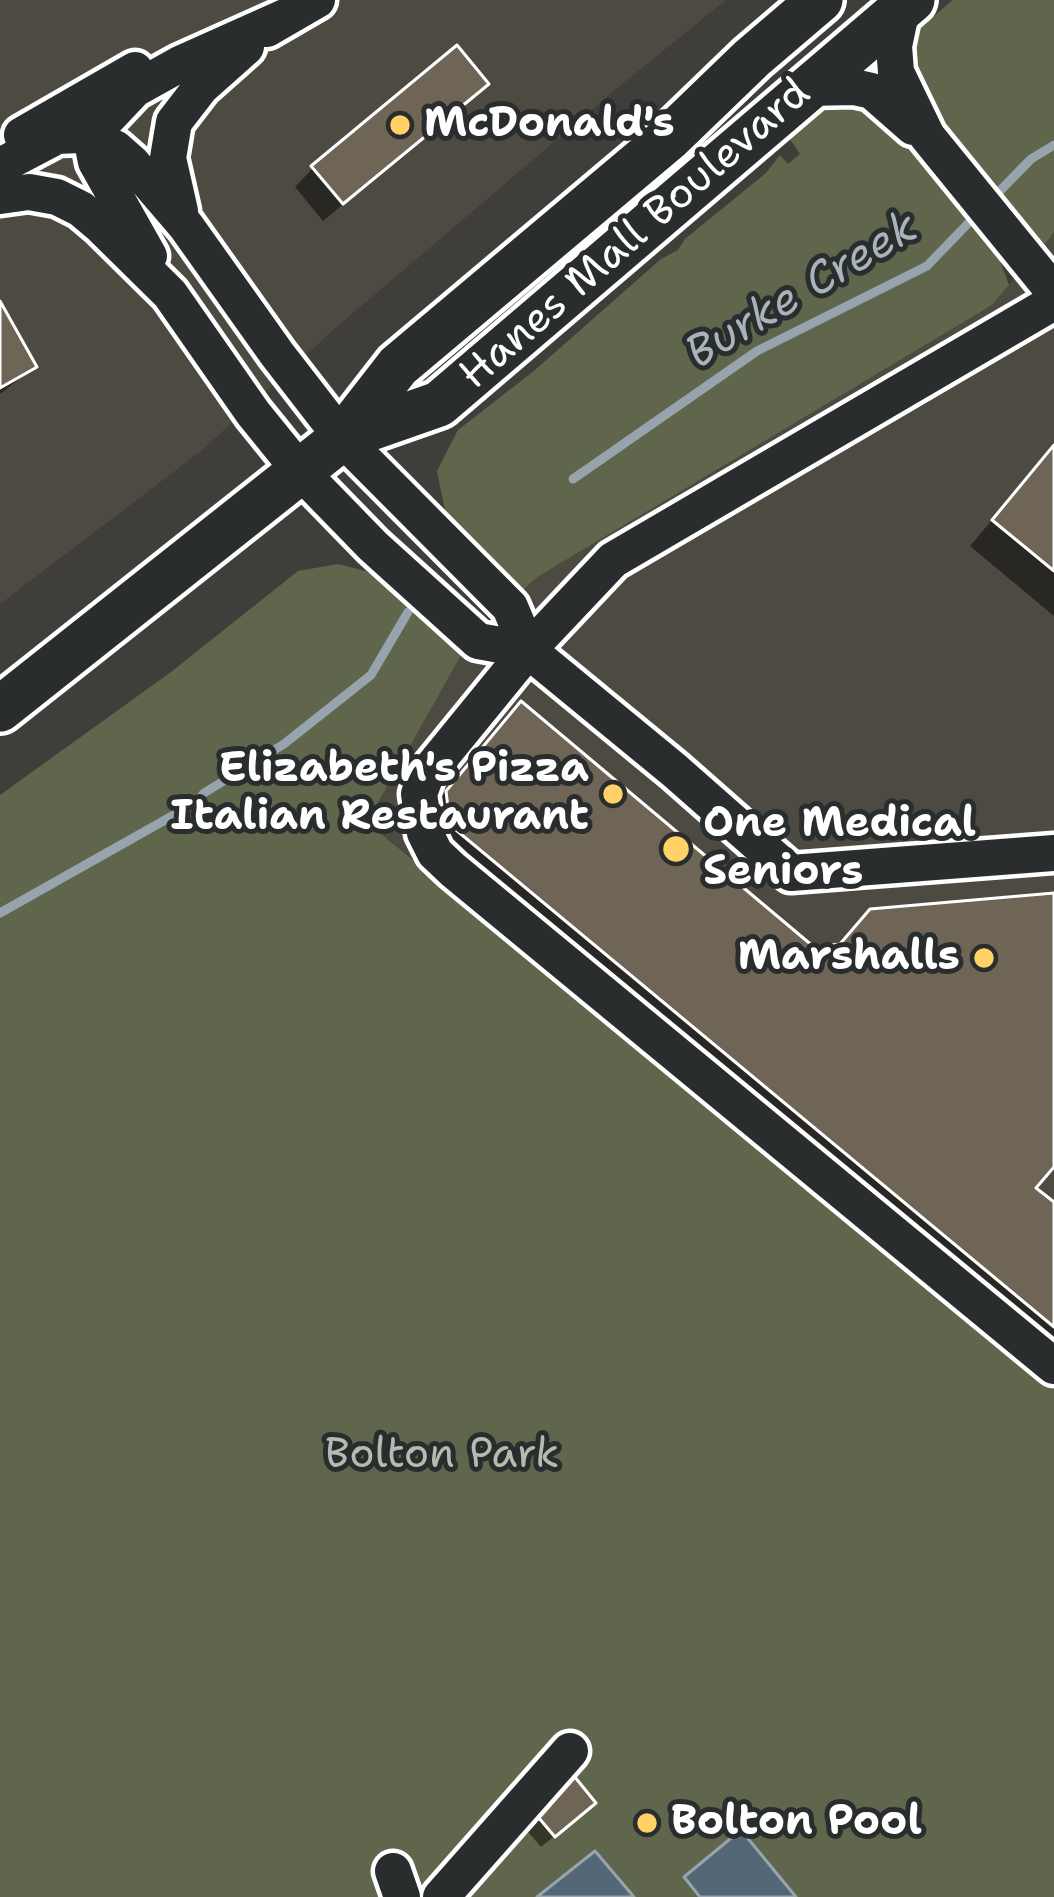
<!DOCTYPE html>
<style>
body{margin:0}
canvas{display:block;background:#3f3e3a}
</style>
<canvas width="1054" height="1897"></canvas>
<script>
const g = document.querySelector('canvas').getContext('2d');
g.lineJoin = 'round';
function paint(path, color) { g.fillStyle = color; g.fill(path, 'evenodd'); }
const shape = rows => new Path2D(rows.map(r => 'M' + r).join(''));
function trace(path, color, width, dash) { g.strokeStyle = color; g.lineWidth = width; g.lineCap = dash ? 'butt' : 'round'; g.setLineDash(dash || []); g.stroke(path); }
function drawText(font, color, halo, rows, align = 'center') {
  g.font = font + ' "Shantell Sans",sans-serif'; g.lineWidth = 10; g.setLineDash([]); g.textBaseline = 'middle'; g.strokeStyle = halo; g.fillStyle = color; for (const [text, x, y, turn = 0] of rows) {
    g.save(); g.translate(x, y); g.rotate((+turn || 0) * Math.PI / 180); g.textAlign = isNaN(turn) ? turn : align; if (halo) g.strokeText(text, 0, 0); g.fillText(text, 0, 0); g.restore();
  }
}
const built = shape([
 [0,0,726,0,622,84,332,331,201,451,0,604],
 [1054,232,1054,1390,367,821,464,650,539,576,992,305]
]);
const green = shape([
 [953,0,1054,0,1054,232,1045,244,1031,234,918,94,905,63,910,36],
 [848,100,880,112,999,258,1009,285,992,305,539,576,522,591,446,515,437,471,458,430,535,370,661,259,678,250,685,239,766,173,780,155,788,164,800,154,789,138,827,105],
 [338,564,377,574,464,650,367,822,1054,1390,1054,1897,0,1897,0,795,171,672,298,571]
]);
const water = shape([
 [741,1830,796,1897,700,1897,684,1877,741,1830],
 [595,1851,634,1897,537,1897,595,1851]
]);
const shadow = shape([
 [467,102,323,221,295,187,313,168],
 [0,307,34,367,0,394],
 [1054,447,1054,616,970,546],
 [503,723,813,950,839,947,1054,896,1054,1162,1032,1188,1054,1206,1054,1361,432,845,428,813],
 [574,1780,580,1815,541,1847,522,1825]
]);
const stream = shape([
 [991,200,1031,159,1054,145],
 [573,479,757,351,927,266,979,212],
 [0,913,197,802,204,793,284,744,371,675,408,612]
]);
const building = shape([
 [457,45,489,84,343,204,311,166,457,45],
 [0,301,37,367,0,388,0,301],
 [1054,445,1054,571,992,520,1054,445],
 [521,701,814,947,840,944,870,909,1054,893,1054,1167,1036,1188,1054,1202,1054,1327,450,825,446,791,521,701],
 [574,1776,596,1803,555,1837,533,1811,574,1776]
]);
const minor = shape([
 [902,8,894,46,896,72,927,136,1054,292],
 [267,29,317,0],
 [807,88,854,87,872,91,913,127],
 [22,135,135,70],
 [0,166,57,136,80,135,115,148,132,163,186,226,277,354,342,438,510,607,528,650,674,770,791,873,1054,853],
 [0,196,29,192,57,197,81,209,100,225,170,294,253,413,300,471,373,546,478,641,528,650],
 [180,211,168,158,174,122,201,87,246,47],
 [149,256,96,162,94,152,100,126,135,89,180,64,285,17],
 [1054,302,613,560,528,650,426,775,419,794,425,833,435,853,453,870,1054,1366],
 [393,1871,402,1897],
 [441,1897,570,1751]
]);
const major = shape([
 [342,438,439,404,912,0],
 [0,709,342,438,398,366,669,138,752,58,820,0]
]);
const markers = [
 [400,125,12,"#ffd166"],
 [613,794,12,"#ffd166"],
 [676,849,15,"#ffd166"],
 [984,958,12,"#ffd166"],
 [647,1823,12,"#ffd166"]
];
const poiNames = [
 ["McDonald's",424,125],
 ["Elizabeth's Pizza",589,770,"right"],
 ["Italian Restaurant",589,818,"right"],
 ["One Medical",703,825],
 ["Seniors",703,873],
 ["Marshalls",960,958,"right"],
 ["Bolton Pool",671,1823]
];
const streetNames = [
 ["Hanes Mall Boulevard",636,235,-41]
];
const parkNames = [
 ["Bolton Park",442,1456]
];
const waterNames = [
 ["Burke Creek",803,292,-31]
];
paint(built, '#4d4a42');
paint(green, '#60664c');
paint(water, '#536776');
trace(water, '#98a4ad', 3);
paint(shadow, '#0007');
trace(stream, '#98a4ad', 9);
paint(building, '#6f6556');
trace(building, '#fff', 3);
trace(minor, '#fff', 45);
trace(major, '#fff', 54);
trace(minor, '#2a2d2e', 36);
trace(major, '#2a2d2e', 45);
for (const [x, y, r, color] of markers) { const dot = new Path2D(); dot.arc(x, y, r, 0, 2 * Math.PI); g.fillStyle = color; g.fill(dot); trace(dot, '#2a2d2e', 4.5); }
drawText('bold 42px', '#fff', '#2a2d2e', poiNames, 'left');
drawText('42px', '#fff', '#2a2d2e', streetNames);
drawText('42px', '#b7baae', '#2a2d2e', parkNames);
drawText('italic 45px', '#a9b3ba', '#2a2d2e', waterNames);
</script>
